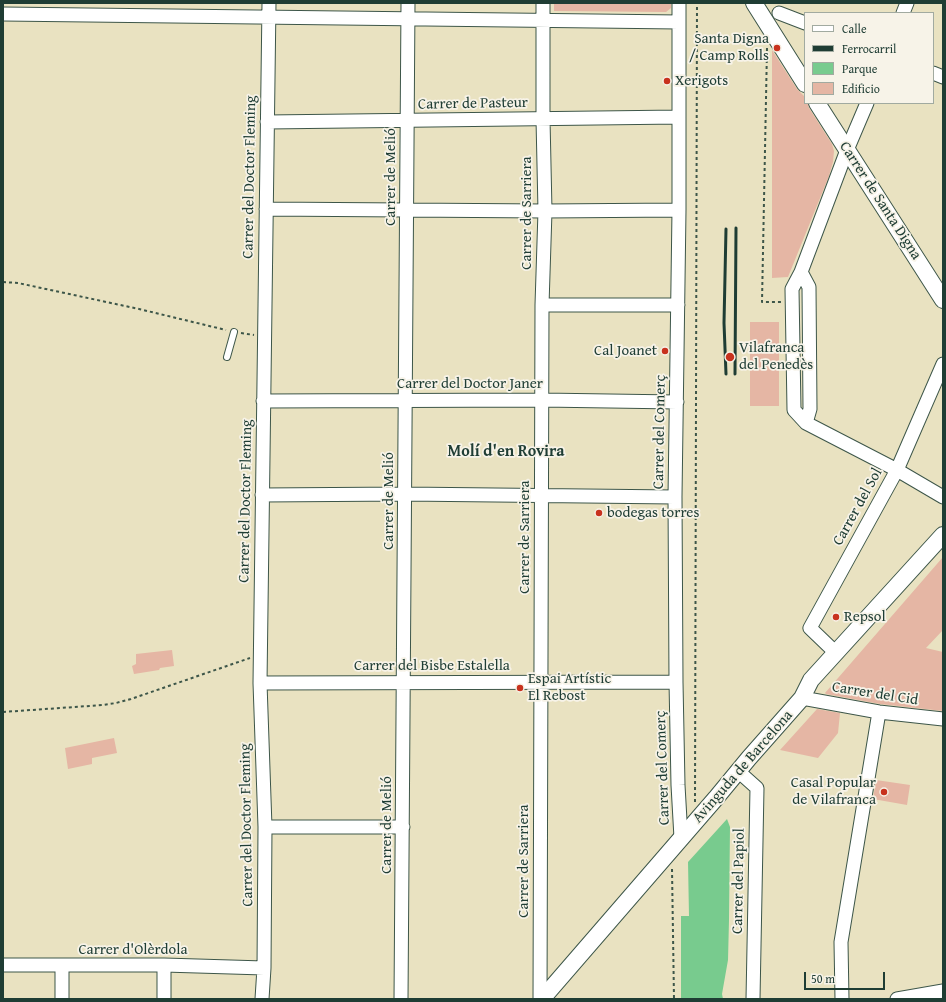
<!DOCTYPE html>
<meta charset="utf-8">
<style>
body{margin:0}
#map{position:relative;width:946px;height:1002px;overflow:hidden;background:#e9e2c1;font-family:"Gentium Book Plus",serif}
canvas{display:block}
.frame{position:absolute;inset:0;border:4px solid #1f3d34;pointer-events:none}
.legend{position:absolute;left:804px;top:12px;width:130px;height:92px;box-sizing:border-box;background:#f7f3e8;border:1px solid #a1aaa0;margin:0;padding:5px 7px;list-style:none;font-size:12px;color:#1f3d34}
.legend li{display:flex;align-items:center;gap:8px;height:20px}
.legend b{width:20px;border:1px solid #a1aaa0}
.scale{position:absolute;left:804px;top:972px;width:81px;height:18px;box-sizing:border-box;border:2px solid #1f3d34;border-top:0;padding-left:5px;font-size:12px;line-height:14px;white-space:nowrap;color:#1f3d34;-webkit-text-stroke:3px #f7f3e8;paint-order:stroke}
</style>
<div id="map">
<canvas width="946" height="1002"></canvas>
<div class="frame"></div>
<ul class="legend">
<li><b style="height:5px;background:#fff"></b>Calle</li>
<li><b style="height:5px;background:#1f3d34"></b>Ferrocarril</li>
<li><b style="height:11px;background:#78cb8e"></b>Parque</li>
<li><b style="height:11px;background:#e5b6a4"></b>Edificio</li>
</ul>
<div class="scale">50 m</div>
</div>
<script>
const g = document.querySelector('canvas').getContext('2d');
g.lineJoin = 'round';
function paint(path, color) { g.fillStyle = color; g.fill(path, 'evenodd'); }
const shape = rows => new Path2D(rows.map(r => 'M' + r).join(''));
function trace(path, color, width, dash) { g.strokeStyle = color; g.lineWidth = width; g.lineCap = dash ? 'butt' : 'round'; g.setLineDash(dash || []); g.stroke(path); }
function drawText(font, color, halo, rows, align = 'center') {
  g.font = font + ' "Gentium Book Plus",serif'; g.lineWidth = 3.5; g.setLineDash([]); g.textBaseline = 'middle'; g.strokeStyle = halo; g.fillStyle = color; for (const [text, x, y, turn = 0] of rows) {
    g.save(); g.translate(x, y); g.rotate((+turn || 0) * Math.PI / 180); g.textAlign = isNaN(turn) ? turn : align; if (halo) g.strokeText(text, 0, 0); g.fillText(text, 0, 0); g.restore();
  }
}
const green = shape([
 [727,819,730,827,729,920,728,960,722,994,723,999,681,999,681,916,689,916,688,862]
]);
const building = shape([
 [554,3,671,3,671,8,666,12,554,11],
 [772,50,797,89,805,97,805,103,808,103,809,108,832,144,834,151,833,162,829,176,788,277,772,278],
 [750,322,779,322,779,406,750,406],
 [943,557,943,630,926,648,943,652,943,711,880,704,826,694,825,693],
 [172,650,174,666,160,668,159,670,134,674,132,666,136,664,136,654],
 [817,709,840,713,838,733,818,758,780,750],
 [114,738,117,753,92,758,92,764,68,769,65,748],
 [876,780,910,785,907,805,873,799]
]);
const path = shape([
 [767,48,762,302,781,302],
 [3,282,18,283,139,309,226,330],
 [241,333,254,335],
 [3,712,103,705,116,703,131,699,250,658],
 [695,802,697,3],
 [672,869,674,999]
]);
const service = shape([
 [227,357,234,332]
]);
const minor = shape([
 [679,3,679,210,675,497,676,682,678,785,681,838],
 [779,13,805,23],
 [903,13,907,3],
 [3,14,679,22],
 [933,73,943,77],
 [867,103,847,150,801,272,792,289,794,410,806,423,897,470,943,497],
 [267,122,679,117],
 [266,209,545,211,679,210],
 [801,272,809,287,810,409,806,423],
 [542,305,678,305],
 [263,401,542,400,677,402],
 [262,495,405,494,675,497],
 [836,653,810,628,897,470,943,364],
 [260,683,676,682],
 [802,698,879,712,943,719],
 [738,771,757,788,753,999],
 [265,827,403,827],
 [3,965,164,965,264,968],
 [164,965,164,999],
 [62,999,62,966],
 [262,999,264,968,265,827,260,683,269,3],
 [401,999,408,3],
 [540,999,542,305,545,211,543,119,543,3],
 [842,999,841,942,879,712],
 [897,999,943,991]
]);
const tertiary = shape([
 [754,3,805,84],
 [817,103,943,300],
 [542,999,716,798,749,758,802,698,811,680,943,535]
]);
const rail = shape([
 [726,374,724,323,726,229],
 [735,374,736,228]
]);
const markers = [
 [777,48,4,"#c8321e"],
 [667,81,4,"#c8321e"],
 [665,351,4,"#c8321e"],
 [730,357,5,"#c8321e"],
 [599,513,4,"#c8321e"],
 [836,617,4,"#c8321e"],
 [520,688,4,"#c8321e"],
 [884,792,4,"#c8321e"]
];
const poiNames = [
 ["Santa Digna",769,39,"right"],
 ["/ Camp Rolls",769,56,"right"],
 ["Xerigots",675,81],
 ["Vilafranca",739,348],
 ["del Penedès",739,365],
 ["Cal Joanet",657,351,"right"],
 ["bodegas torres",607,513],
 ["Repsol",844,617],
 ["Espai Artístic",528,679],
 ["El Rebost",528,696],
 ["Casal Popular",876,783,"right"],
 ["de Vilafranca",876,800,"right"]
];
const streetNames = [
 ["Carrer de Pasteur",473,104,-1],
 ["Carrer del Doctor Fleming",250,177,-89],
 ["Carrer de Melió",391,177,-90],
 ["Carrer de Santa Digna",880,201,57],
 ["Carrer de Sarriera",527,213,-90],
 ["Carrer del Doctor Janer",470,384],
 ["Carrer del Comerç",660,432,-89],
 ["Carrer del Doctor Fleming",246,501,-89],
 ["Carrer de Melió",389,501,-90],
 ["Carrer del Sol",858,507,-61],
 ["Carrer de Sarriera",525,537,-90],
 ["Carrer del Bisbe Estalella",432,666],
 ["Carrer del Cid",875,694,9],
 ["Avinguda de Barcelona",743,767,-49],
 ["Carrer del Comerç",663,768,-92],
 ["Carrer del Doctor Fleming",247,825,-91],
 ["Carrer de Melió",387,825,-90],
 ["Carrer de Sarriera",524,861,-90],
 ["Carrer del Papiol",739,881,-89],
 ["Carrer d'Olèrdola",133,950]
];
const neighbourhoodNames = [
 ["Molí d'en Rovira",506,452]
];
paint(green, '#78cb8e');
paint(building, '#e5b6a4');
trace(service, '#3d5649', 8);
trace(minor, '#3d5649', 15);
trace(tertiary, '#3d5649', 18);
trace(path, '#3d5649', 2, [3, 3]);
trace(service, '#fff', 6);
trace(minor, '#fff', 13);
trace(tertiary, '#fff', 16);
trace(rail, '#1f3d34', 3);
for (const [x, y, r, color] of markers) { const dot = new Path2D(); dot.arc(x, y, r, 0, 2 * Math.PI); g.fillStyle = color; g.fill(dot); trace(dot, '#f7f3e8', 1.5); }
drawText('15px', '#1f3d34', '#f7f3e8', poiNames, 'left');
drawText('15px', '#1f3d34', '#f7f3e8', streetNames);
drawText('bold 16px', '#1f3d34', '#f7f3e8', neighbourhoodNames);
</script>
